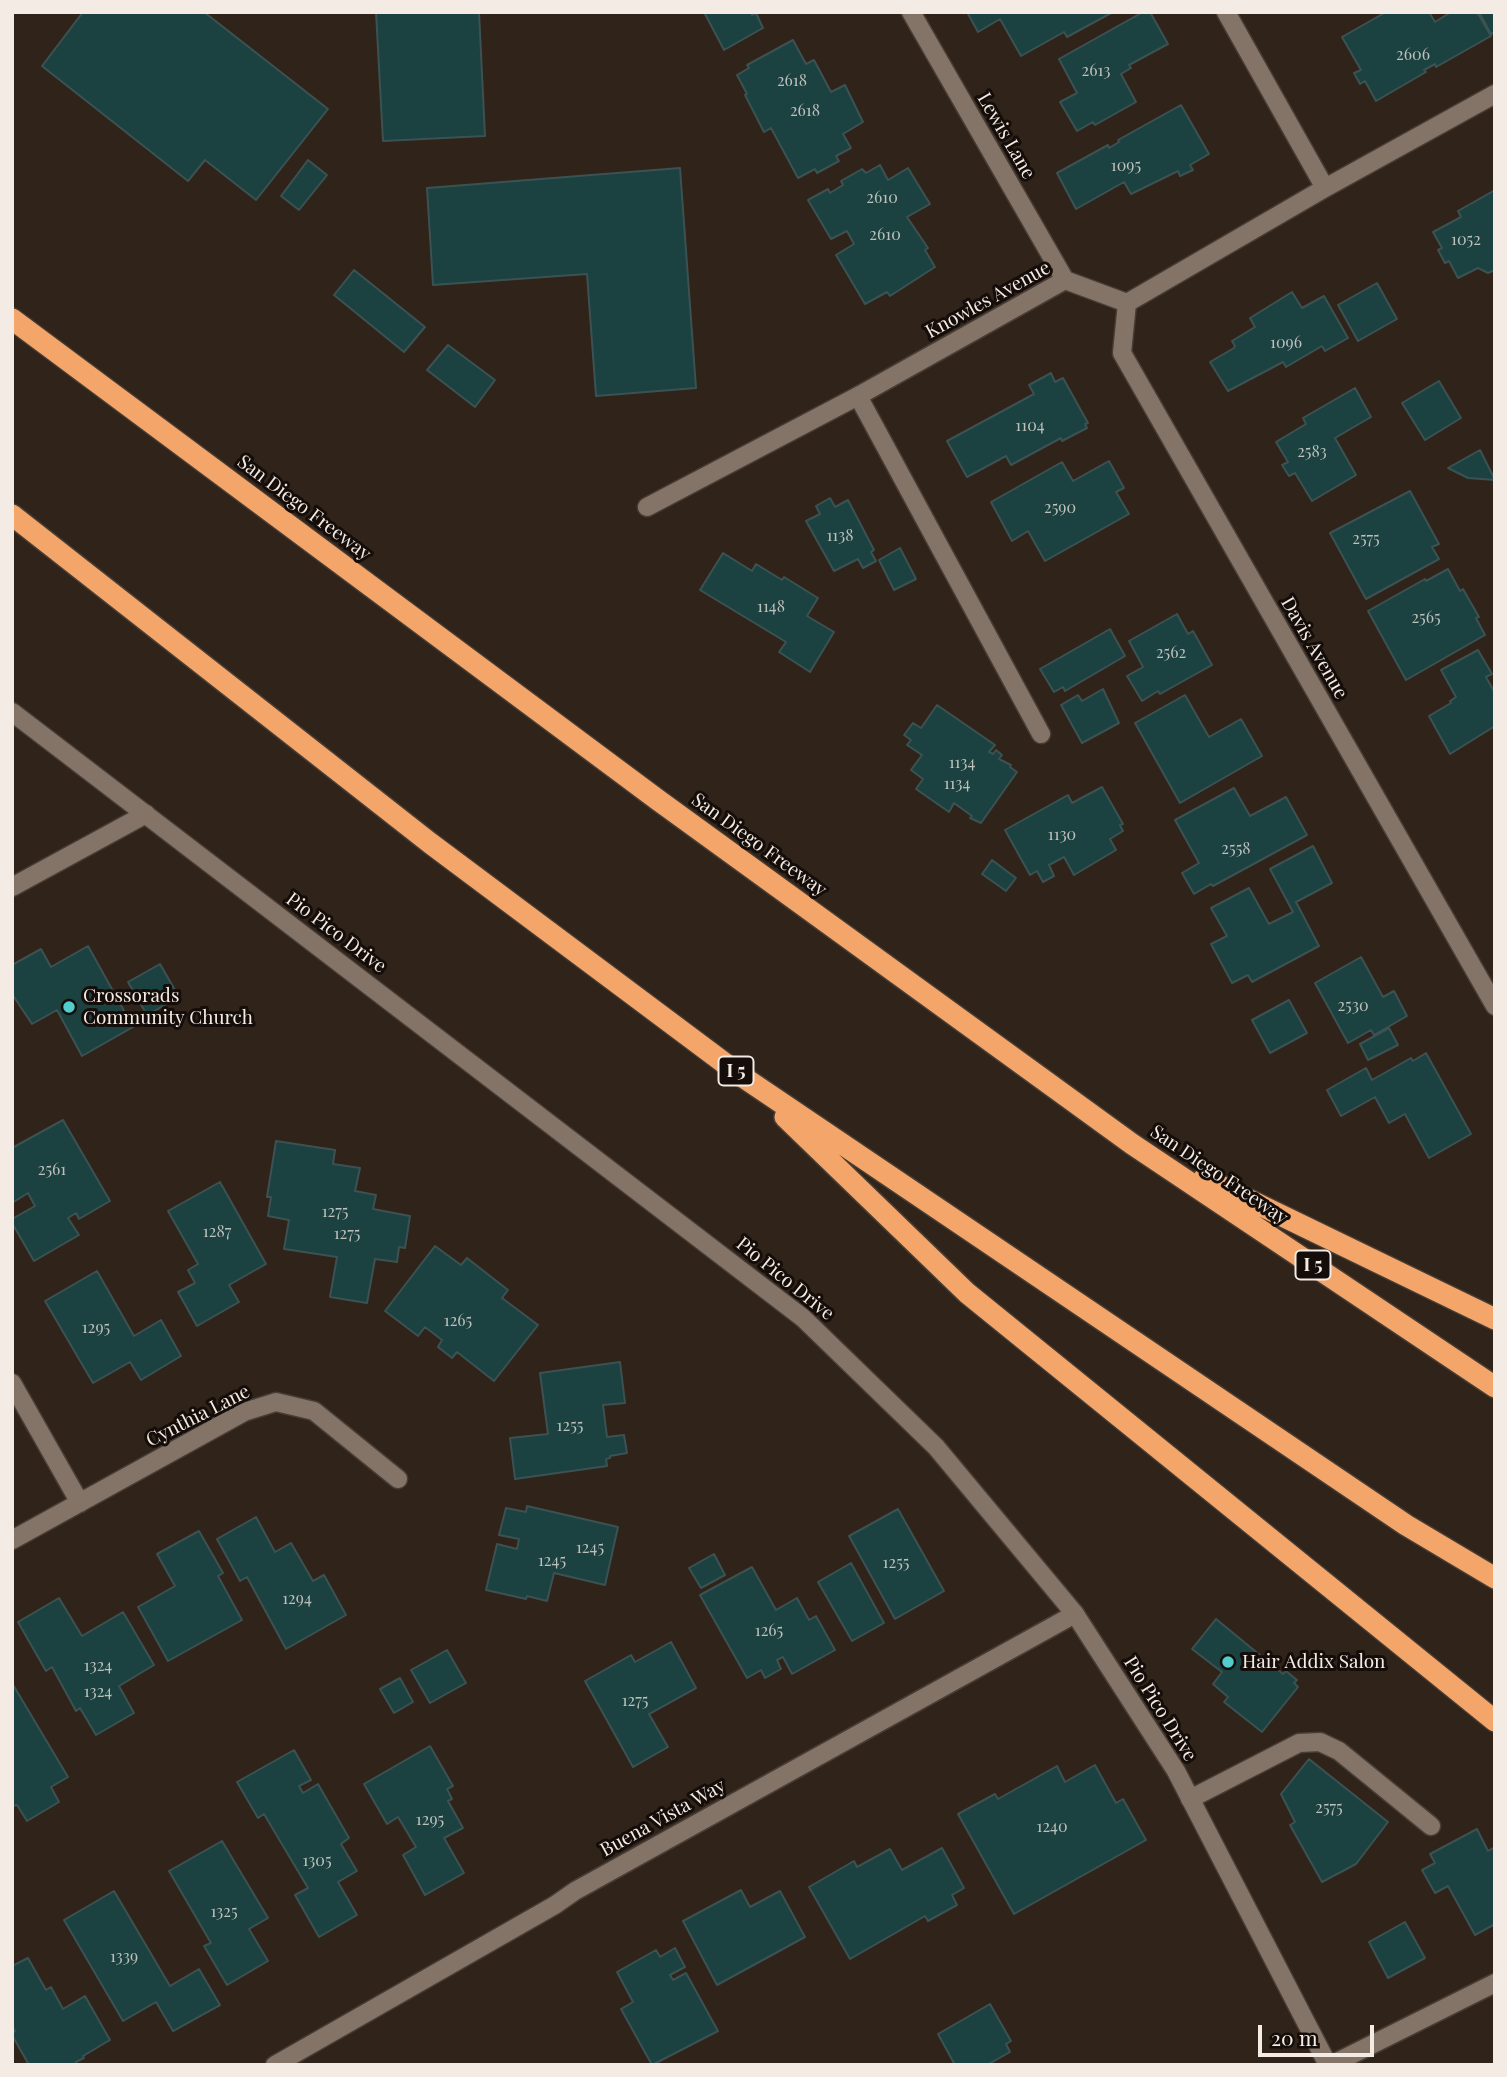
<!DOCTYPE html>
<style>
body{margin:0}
#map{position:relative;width:1507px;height:2077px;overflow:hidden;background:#302319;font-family:"Playfair Display",serif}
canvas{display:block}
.frame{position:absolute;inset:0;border:14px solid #f4ebe4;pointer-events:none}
.scale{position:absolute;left:1258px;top:2025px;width:116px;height:32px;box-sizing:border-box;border:4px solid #f4ebe4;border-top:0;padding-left:9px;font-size:21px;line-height:24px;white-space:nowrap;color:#f4ebe4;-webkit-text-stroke:5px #140d09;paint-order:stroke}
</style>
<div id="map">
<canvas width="1507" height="2077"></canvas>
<div class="frame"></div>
<div class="scale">20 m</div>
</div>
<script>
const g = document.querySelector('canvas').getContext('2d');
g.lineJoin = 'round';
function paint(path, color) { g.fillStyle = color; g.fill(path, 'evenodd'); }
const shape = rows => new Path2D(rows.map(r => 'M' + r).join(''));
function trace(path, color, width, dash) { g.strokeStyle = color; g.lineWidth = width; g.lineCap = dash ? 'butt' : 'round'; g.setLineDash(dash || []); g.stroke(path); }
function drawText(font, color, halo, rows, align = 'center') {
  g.font = font + ' "Playfair Display",serif'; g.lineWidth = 6; g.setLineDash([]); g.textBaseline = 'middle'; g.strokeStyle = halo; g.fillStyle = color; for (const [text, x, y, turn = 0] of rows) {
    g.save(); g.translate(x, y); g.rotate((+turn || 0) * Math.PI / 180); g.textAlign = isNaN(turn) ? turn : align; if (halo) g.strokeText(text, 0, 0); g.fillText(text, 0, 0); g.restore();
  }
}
const building = shape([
 [83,12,204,12,328,109,256,200,205,160,188,181,42,66,83,12],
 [376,12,479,12,485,136,383,141,376,12],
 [704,12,751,12,752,15,756,13,763,28,724,50,704,12],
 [967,12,1113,12,1067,37,1064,32,1021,56,1000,19,978,32,967,12],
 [1143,12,1150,12,1168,44,1129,65,1131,68,1121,74,1136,102,1095,125,1093,122,1077,131,1060,102,1077,93,1059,59,1143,12],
 [1386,12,1429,12,1435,22,1451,12,1477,12,1491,36,1436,67,1435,64,1424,70,1426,72,1376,101,1365,81,1360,84,1354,73,1361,70,1342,37,1386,12],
 [1479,12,1495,12,1495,32,1491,34,1479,12],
 [793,40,806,64,814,60,831,92,845,85,863,122,843,134,851,148,836,156,839,161,817,173,815,169,798,178,771,128,764,132,745,95,747,94,737,75,749,68,747,65,793,40],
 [1181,105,1209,154,1190,165,1193,170,1180,176,1178,171,1131,194,1124,182,1076,209,1057,173,1108,145,1109,148,1119,142,1118,140,1181,105],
 [308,160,327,175,299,210,281,196,308,160],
 [880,165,888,180,908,168,930,204,907,217,928,248,925,250,935,267,890,296,887,292,865,304,836,255,854,244,847,231,831,239,808,200,828,189,830,193,843,185,841,181,862,169,866,173,880,165],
 [680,168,696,388,596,396,587,274,433,285,427,188,680,168],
 [1495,190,1495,270,1488,273,1478,268,1458,278,1449,261,1445,263,1438,250,1442,248,1433,232,1461,217,1458,211,1495,190],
 [354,270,425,327,404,352,334,295,354,270],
 [1377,283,1397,319,1358,341,1338,305,1377,283],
 [1292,292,1302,308,1324,296,1348,338,1325,351,1322,346,1286,367,1283,362,1228,391,1210,362,1234,348,1235,346,1232,341,1255,327,1250,318,1292,292],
 [448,345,495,380,475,407,427,370,448,345],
 [1051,373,1055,382,1063,378,1088,423,1085,424,1087,428,1062,441,1061,438,1011,465,1006,456,967,477,947,441,1034,394,1029,385,1051,373],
 [1439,381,1461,418,1425,440,1402,403,1439,381],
 [1355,388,1371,417,1335,438,1356,475,1312,501,1295,473,1289,476,1282,465,1288,462,1276,442,1306,424,1303,418,1355,388],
 [1480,450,1495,480,1468,478,1448,468,1480,450],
 [1109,461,1124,488,1116,492,1129,514,1045,561,1028,531,1012,541,991,502,1062,462,1073,481,1109,461],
 [1410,491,1439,544,1432,547,1439,559,1366,599,1330,533,1410,491],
 [830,498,835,507,848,500,874,550,871,552,876,561,863,568,858,559,834,571,806,521,820,514,816,506,830,498],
 [900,548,916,579,894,590,879,560,900,548],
 [723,553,752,571,756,564,782,580,784,577,818,598,807,616,834,632,810,672,779,652,786,642,700,590,723,553],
 [1448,569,1460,591,1463,589,1479,617,1476,618,1485,635,1406,680,1368,611,1425,579,1426,581,1448,569],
 [1177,614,1188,634,1193,631,1212,665,1160,694,1158,691,1142,701,1127,676,1143,667,1129,641,1177,614],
 [1110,629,1125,656,1065,691,1063,687,1054,692,1040,669,1110,629],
 [1478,650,1492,674,1486,677,1495,693,1495,726,1450,754,1429,716,1451,703,1450,701,1456,697,1441,670,1478,650],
 [1103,689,1119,723,1082,743,1061,705,1078,695,1082,701,1103,689],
 [1185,695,1209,737,1241,719,1262,756,1180,803,1135,723,1185,695],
 [937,705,995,745,989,752,993,754,996,750,1002,755,999,759,1011,765,1010,767,1017,772,981,823,970,818,972,816,954,803,949,812,916,789,923,779,911,770,922,755,907,745,911,740,904,735,913,723,921,728,937,705],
 [1102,787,1123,824,1120,825,1123,831,1110,839,1116,850,1074,875,1064,857,1049,865,1054,876,1043,882,1037,871,1030,875,1005,830,1068,795,1072,803,1102,787],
 [1234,788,1250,816,1286,797,1307,835,1213,886,1211,884,1194,894,1182,873,1199,863,1175,820,1234,788],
 [1313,846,1332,883,1296,902,1319,946,1252,982,1248,975,1232,983,1211,944,1227,936,1211,908,1249,888,1269,924,1293,912,1270,869,1313,846],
 [992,860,1016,878,1006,891,982,874,992,860],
 [88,946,133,1027,82,1056,57,1010,32,1024,12,994,12,965,41,949,51,967,88,946],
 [1361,957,1383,997,1394,991,1407,1016,1374,1035,1371,1030,1348,1043,1315,983,1361,957],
 [160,964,179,997,147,1015,128,982,160,964],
 [1289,1000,1307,1033,1270,1053,1252,1020,1289,1000],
 [1389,1028,1398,1045,1368,1060,1360,1044,1389,1028],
 [1426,1053,1471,1134,1429,1158,1405,1114,1389,1123,1375,1097,1341,1116,1327,1090,1366,1068,1372,1080,1411,1058,1413,1061,1426,1053],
 [63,1120,110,1201,79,1219,76,1213,68,1218,79,1235,34,1261,12,1223,12,1219,35,1206,28,1193,12,1203,12,1148,63,1120],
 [276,1141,335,1150,333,1164,360,1168,355,1191,376,1195,373,1209,410,1216,405,1248,399,1247,397,1262,375,1259,367,1303,330,1297,337,1257,284,1249,289,1220,268,1216,271,1197,267,1197,276,1141],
 [220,1182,266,1264,229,1285,239,1302,197,1326,178,1292,195,1283,188,1270,198,1264,168,1211,220,1182],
 [435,1246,461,1265,467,1258,508,1290,502,1298,538,1325,494,1381,457,1352,452,1358,438,1347,442,1340,425,1327,418,1336,385,1311,435,1246],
 [97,1271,134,1336,161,1320,181,1356,141,1380,130,1362,93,1383,45,1301,97,1271],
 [620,1362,625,1403,603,1405,607,1437,624,1435,627,1453,610,1456,610,1458,606,1459,607,1466,515,1479,510,1438,548,1434,540,1373,620,1362],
 [527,1506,618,1527,605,1585,554,1573,547,1601,527,1596,526,1599,486,1590,497,1544,517,1549,519,1539,499,1535,506,1508,526,1512,527,1506],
 [898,1509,944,1591,895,1619,849,1536,898,1509],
 [256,1517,275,1552,291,1543,313,1581,324,1575,346,1615,286,1649,247,1577,240,1581,217,1539,256,1517],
 [199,1531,223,1573,218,1576,242,1620,168,1661,138,1607,175,1586,157,1554,199,1531],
 [714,1554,725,1575,701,1588,689,1568,714,1554],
 [851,1563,884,1623,852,1641,818,1582,851,1563],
 [752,1567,776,1610,797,1598,809,1620,816,1616,835,1650,792,1674,783,1657,777,1660,781,1669,765,1678,761,1670,747,1678,700,1595,752,1567],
 [59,1598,82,1636,123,1612,154,1665,119,1686,134,1713,96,1735,80,1708,76,1711,52,1667,46,1671,18,1622,59,1598],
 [1216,1619,1283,1674,1286,1671,1297,1680,1294,1683,1298,1687,1262,1732,1224,1702,1228,1697,1213,1684,1222,1672,1192,1649,1216,1619],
 [671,1642,696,1688,649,1714,668,1747,633,1767,585,1681,631,1655,635,1662,671,1642],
 [447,1650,466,1683,430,1703,411,1670,447,1650],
 [400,1678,413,1702,394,1713,380,1689,400,1678],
 [12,1683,68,1777,51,1787,59,1802,27,1821,17,1805,12,1806,12,1683],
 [430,1746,453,1786,447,1789,452,1799,448,1801,463,1828,444,1838,464,1873,425,1895,403,1855,416,1847,398,1817,387,1824,364,1784,430,1746],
 [294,1750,311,1780,299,1786,303,1793,318,1784,349,1838,341,1844,357,1871,338,1882,357,1915,319,1937,295,1895,308,1888,264,1814,258,1818,237,1782,294,1750],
 [1309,1759,1388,1822,1356,1864,1322,1882,1290,1825,1295,1822,1281,1794,1309,1759],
 [1095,1765,1116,1803,1123,1799,1146,1840,1014,1914,958,1814,995,1794,998,1799,1057,1766,1065,1782,1095,1765],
 [1477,1829,1488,1851,1495,1847,1495,1924,1475,1935,1448,1886,1435,1893,1422,1870,1435,1863,1430,1854,1477,1829],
 [222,1841,268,1918,249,1929,268,1961,227,1985,204,1946,211,1943,169,1871,222,1841],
 [942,1848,964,1888,952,1895,957,1905,928,1921,925,1916,850,1959,809,1887,854,1861,857,1867,890,1849,902,1870,942,1848],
 [741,1890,750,1907,780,1891,805,1937,717,1985,683,1921,741,1890],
 [114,1891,170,1986,199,1969,220,2005,173,2031,156,2002,123,2021,64,1920,114,1891],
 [1405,1922,1425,1958,1388,1978,1369,1942,1405,1922],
 [675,1948,685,1967,670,1975,673,1980,686,1973,718,2031,652,2065,621,2009,633,2002,617,1972,656,1950,660,1957,675,1948],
 [28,1958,46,1990,51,1987,63,2009,85,1996,110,2040,83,2056,84,2058,76,2062,77,2065,29,2065,12,2035,15,2031,12,2026,12,1966,28,1958],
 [990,2004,1011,2041,1006,2044,1010,2052,987,2065,955,2065,938,2034,990,2004]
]);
const service = shape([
 [858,396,1041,734],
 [1190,1799,1299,1743,1320,1742,1339,1751,1431,1826],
 [1331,2065,1495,1983]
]);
const minor = shape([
 [911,12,1065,280],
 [1226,12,1325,188],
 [1127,303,1122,353,1495,1006],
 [647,507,858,396,1065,280,1127,303,1325,188,1495,94],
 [12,887,146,814],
 [12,1383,80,1503],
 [12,1540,244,1412,276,1402,314,1411,398,1479],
 [275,2065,555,1905,575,1891,1075,1614]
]);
const tertiary = shape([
 [12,712,803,1318,936,1447,1075,1614,1176,1771,1328,2065]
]);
const motorway = shape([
 [12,319,658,800,1132,1144,1495,1387],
 [12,515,430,843,743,1077,1406,1525,1495,1578],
 [785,1117,967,1293,1495,1721],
 [1204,1178,1495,1319]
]);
const markers = [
 [69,1007,7,"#52cdcd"],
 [1228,1662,7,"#52cdcd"]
];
const numberNames = [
 ["2606",1413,55],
 ["2613",1096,71],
 ["2618",792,81],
 ["2618",805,111],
 ["1095",1126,166],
 ["2610",882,198],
 ["2610",885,235],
 ["1052",1466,240],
 ["1096",1286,343],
 ["1104",1030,426],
 ["2583",1312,452],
 ["2590",1060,508],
 ["1138",840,536],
 ["2575",1366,539],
 ["1148",771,607],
 ["2565",1426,618],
 ["2562",1171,653],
 ["1134",962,763],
 ["1134",957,784],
 ["1130",1062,835],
 ["2558",1236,849],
 ["2530",1353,1006],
 ["2561",52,1170],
 ["1275",335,1212],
 ["1287",217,1232],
 ["1275",347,1234],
 ["1265",458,1321],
 ["1295",96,1328],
 ["1255",570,1426],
 ["1245",590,1548],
 ["1245",552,1561],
 ["1255",896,1563],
 ["1294",297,1599],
 ["1265",769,1631],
 ["1324",98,1666],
 ["1324",98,1692],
 ["1275",635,1701],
 ["2575",1329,1808],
 ["1295",430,1820],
 ["1240",1052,1827],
 ["1305",317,1861],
 ["1325",224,1912],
 ["1339",124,1957]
];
const shields = [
 [736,1071,35],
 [1313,1265,35]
];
const shieldNames = [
 ["I 5",736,1071],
 ["I 5",1313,1265]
];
const streetNames = [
 ["Lewis Lane",1006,136,60],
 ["Knowles Avenue",988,300,-29],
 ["San Diego Freeway",304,508,37],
 ["Davis Avenue",1314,648,60],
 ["San Diego Freeway",759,845,36],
 ["Pio Pico Drive",336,933,37],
 ["San Diego Freeway",1219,1175,34],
 ["Pio Pico Drive",785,1279,39],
 ["Cynthia Lane",198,1416,-27],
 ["Pio Pico Drive",1160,1709,58],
 ["Buena Vista Way",663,1818,-29]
];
const poiNames = [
 ["Crossorads",83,996],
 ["Community Church",83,1018],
 ["Hair Addix Salon",1242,1662]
];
paint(building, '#1b4141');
trace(building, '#3c5252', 2);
trace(service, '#483d35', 21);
trace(minor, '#483d35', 21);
trace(tertiary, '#483d35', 21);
trace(motorway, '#483d35', 24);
trace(service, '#847367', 18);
trace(minor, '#847367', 18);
trace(tertiary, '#847367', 18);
trace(motorway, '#f4a66a', 21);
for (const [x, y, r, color] of markers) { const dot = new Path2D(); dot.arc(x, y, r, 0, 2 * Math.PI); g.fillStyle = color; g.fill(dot); trace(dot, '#140d09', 2.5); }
drawText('16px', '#bec0bb', null, numberNames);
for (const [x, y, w] of shields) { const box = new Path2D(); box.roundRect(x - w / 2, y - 14.5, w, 29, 5); g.fillStyle = '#140d09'; g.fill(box); trace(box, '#f4ebe4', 2); }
drawText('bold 18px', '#f4ebe4', null, shieldNames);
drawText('19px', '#f4ebe4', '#140d09', streetNames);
drawText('19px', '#f4ebe4', '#140d09', poiNames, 'left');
</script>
